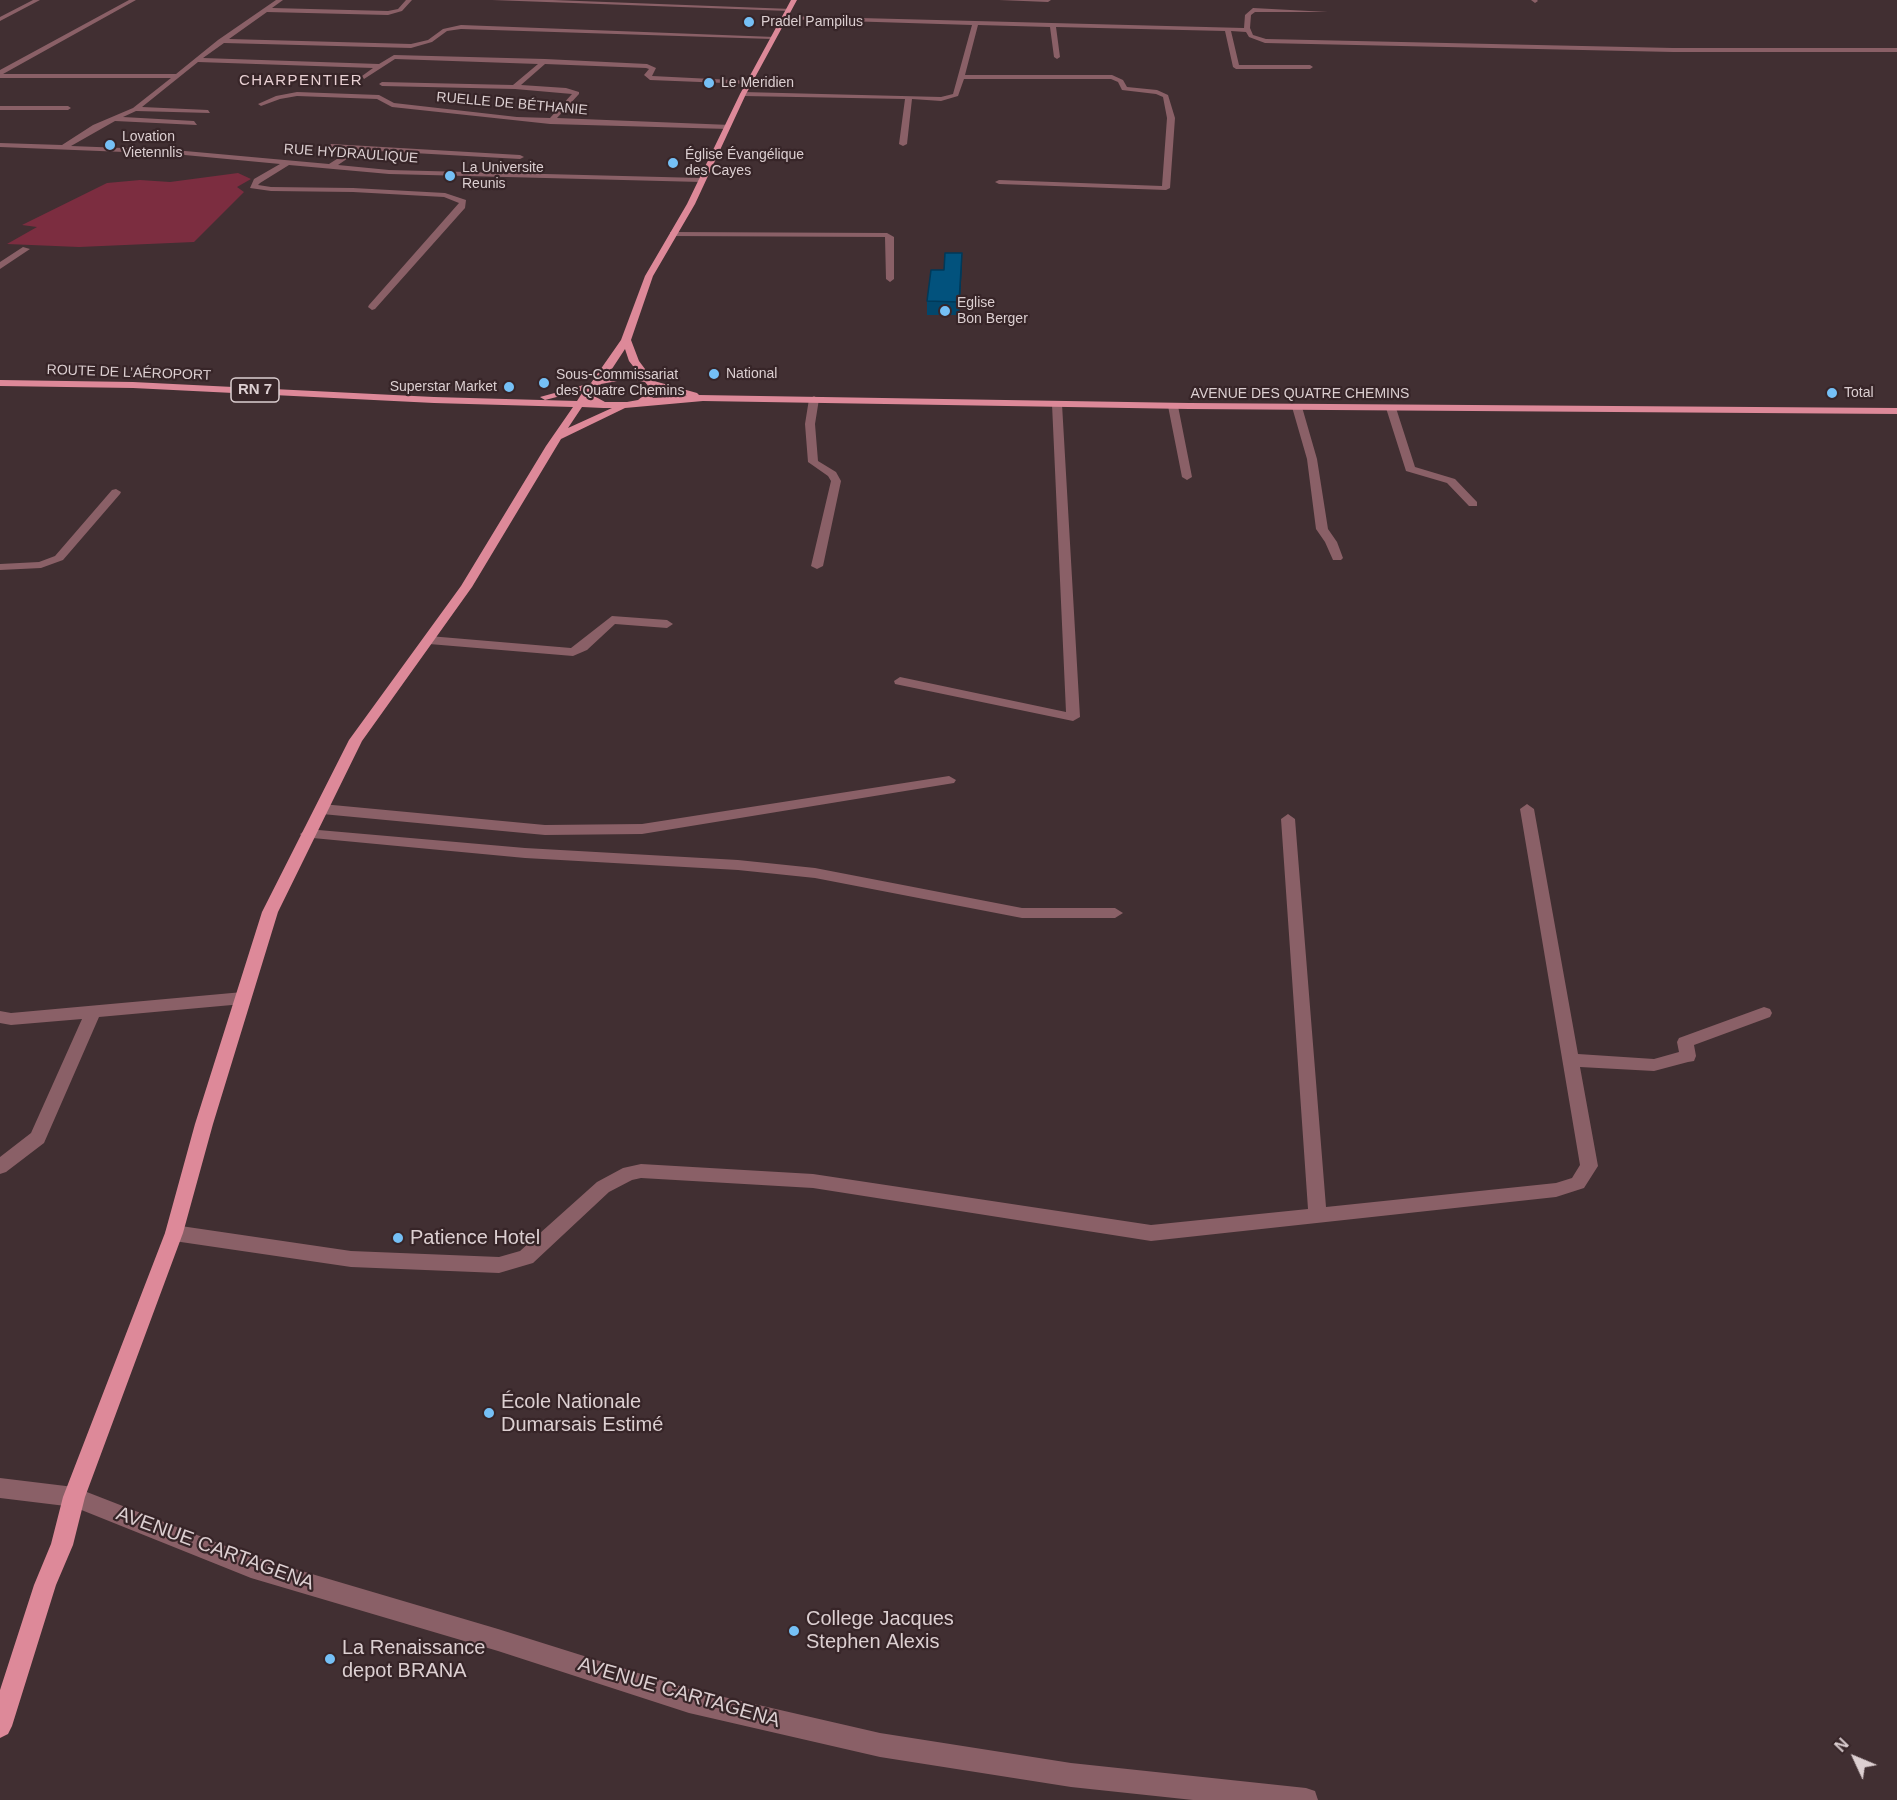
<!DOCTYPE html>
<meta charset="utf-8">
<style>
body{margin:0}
#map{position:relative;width:1897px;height:1800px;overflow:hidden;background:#412f32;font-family:Helvetica,sans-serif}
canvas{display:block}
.north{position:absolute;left:1825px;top:1728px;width:60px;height:60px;-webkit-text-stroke:4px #372528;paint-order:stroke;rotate:314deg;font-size:16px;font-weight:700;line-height:24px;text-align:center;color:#dccfd1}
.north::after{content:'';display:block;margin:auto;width:21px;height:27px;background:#dccfd1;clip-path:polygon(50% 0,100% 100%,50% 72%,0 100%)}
</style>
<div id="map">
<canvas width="1897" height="1800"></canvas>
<div class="north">N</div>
</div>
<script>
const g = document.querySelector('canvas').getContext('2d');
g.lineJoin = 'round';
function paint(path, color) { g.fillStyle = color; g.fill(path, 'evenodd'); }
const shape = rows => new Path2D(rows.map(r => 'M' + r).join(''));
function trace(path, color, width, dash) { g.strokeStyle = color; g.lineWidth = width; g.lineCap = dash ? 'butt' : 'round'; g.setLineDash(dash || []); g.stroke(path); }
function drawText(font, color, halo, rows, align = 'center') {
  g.font = font + ' Helvetica,sans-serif'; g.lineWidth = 4.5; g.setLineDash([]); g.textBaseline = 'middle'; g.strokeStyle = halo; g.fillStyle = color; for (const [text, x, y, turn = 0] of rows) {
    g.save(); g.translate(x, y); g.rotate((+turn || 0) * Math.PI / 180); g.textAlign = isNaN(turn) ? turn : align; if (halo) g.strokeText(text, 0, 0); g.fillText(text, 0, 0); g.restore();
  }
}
const green = shape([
 [238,173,251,179,237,187,244,192,194,242,79,247,7,244,37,227,22,225,107,183,140,180,170,182]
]);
const minor = shape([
 [33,0,40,0,0,21,0,17,33,0],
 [129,0,136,0,3,74,176,74,218,40,276,0,283,0,272,8,388,11,398,9,406,0,412,0,402,11,388,15,267,12,229,39,411,44,428,40,443,29,461,25,775,37,772,39,461,29,447,31,432,42,411,48,224,43,203,58,379,64,394,55,545,59,647,64,656,68,652,76,752,81,750,84,650,80,644,75,649,69,646,68,545,64,521,85,566,88,579,92,579,94,557,118,731,125,728,129,550,124,392,107,377,99,297,96,280,99,261,106,258,104,276,96,297,92,379,95,394,103,517,117,550,118,572,94,515,89,382,86,379,84,382,82,513,85,538,64,395,59,364,79,362,76,373,68,198,62,142,107,208,110,210,113,136,111,123,117,194,121,197,125,115,121,71,146,174,150,329,164,351,150,328,148,331,144,520,155,524,157,520,159,360,150,338,165,389,170,701,178,705,180,701,182,389,174,289,165,260,183,258,185,271,187,353,188,445,193,466,200,465,208,375,309,372,310,368,307,369,305,459,203,444,197,353,192,271,191,250,188,254,179,280,164,174,154,0,147,0,143,62,145,93,125,133,108,171,78,0,78,0,70,129,0],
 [492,0,553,0,792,9,789,11,492,0],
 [999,0,1051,0,1048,2,999,0],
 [1531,0,1537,0,1538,1,1535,3,1531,0],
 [1253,8,1328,12,1255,12,1251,15,1250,28,1253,35,1266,39,1673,48,1897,48,1897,52,1673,52,1265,43,1249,37,1246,32,1231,31,1239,65,1310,65,1313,67,1310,69,1236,69,1233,67,1225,31,1056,27,1060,57,1057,59,1054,57,1050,27,978,25,965,75,1112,75,1123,80,1127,87,1157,90,1168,95,1175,118,1170,188,1166,190,999,184,995,182,999,180,1162,186,1167,118,1163,97,1156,94,1122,90,1118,82,1111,79,964,79,958,96,941,101,912,99,907,144,903,146,899,144,905,99,743,96,740,94,743,92,941,97,953,94,972,25,781,19,783,16,1244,28,1245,15,1253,8],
 [0,106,68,106,71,108,68,110,0,110,0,106],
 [673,232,887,233,894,237,894,279,890,282,886,279,885,237,670,236,670,232,673,232],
 [23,247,30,249,0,269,0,262,23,247],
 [814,396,819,399,815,424,818,461,836,472,841,481,823,566,817,569,811,566,831,481,828,476,808,462,805,424,809,399,814,396],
 [1057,401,1062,404,1080,717,1073,721,895,684,894,681,900,677,1066,712,1052,404,1057,401],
 [1173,403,1178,406,1192,477,1187,480,1182,477,1168,406,1173,403],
 [1293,405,1302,407,1317,459,1328,529,1337,542,1343,558,1341,560,1333,560,1325,542,1316,529,1307,459,1292,407,1293,405],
 [1387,406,1396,408,1415,467,1455,479,1477,502,1477,506,1469,506,1447,483,1406,471,1386,408,1387,406],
 [116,489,121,492,120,494,63,560,41,568,0,570,0,564,39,562,55,556,112,490,116,489],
 [612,616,667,620,673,624,667,628,615,624,587,650,573,656,429,644,423,640,429,636,571,648,612,616],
 [949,776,956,780,954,783,642,834,545,835,322,814,315,809,322,804,545,825,642,824,949,776],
 [1527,804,1534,809,1578,1054,1654,1059,1679,1052,1677,1042,1679,1038,1764,1007,1770,1009,1772,1013,1770,1017,1694,1045,1696,1056,1694,1061,1688,1062,1654,1071,1580,1067,1598,1166,1584,1188,1556,1197,1151,1241,813,1188,641,1178,632,1180,609,1192,533,1263,499,1273,351,1267,174,1241,168,1239,165,1233,168,1227,174,1225,351,1251,499,1257,520,1251,597,1182,623,1168,641,1164,813,1174,1151,1225,1308,1209,1281,819,1288,814,1295,819,1326,1207,1556,1183,1572,1178,1580,1165,1520,809,1527,804],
 [307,829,525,848,738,860,815,868,1022,908,1115,908,1123,913,1115,918,1022,918,815,878,738,870,525,858,302,837,300,834,307,829],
 [243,992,249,994,251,998,249,1002,243,1004,99,1017,44,1143,6,1172,0,1174,0,1157,31,1133,82,1019,11,1025,0,1023,0,1011,11,1013,243,992],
 [0,1478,74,1487,251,1556,498,1629,689,1689,880,1733,1071,1763,1306,1788,1315,1791,1318,1800,1193,1800,1071,1787,880,1757,689,1713,498,1651,251,1578,74,1507,0,1498,0,1478]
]);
const major = shape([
 [791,0,797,0,746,94,695,204,653,276,631,340,639,361,654,381,697,393,699,395,1189,403,1897,408,1897,414,1189,409,703,401,625,408,561,439,472,587,362,741,278,912,213,1124,183,1233,85,1497,73,1545,56,1585,12,1726,8,1734,0,1738,0,1690,34,1585,51,1544,63,1497,165,1233,195,1124,262,912,349,740,461,586,546,446,573,407,434,403,133,388,0,386,0,380,133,382,434,397,577,401,584,390,545,400,540,397,591,383,621,340,645,276,687,204,740,94,791,0],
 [625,349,629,361,640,375,628,373,606,378,625,349],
 [628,379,645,382,649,387,649,391,638,400,627,402,605,402,596,397,595,390,601,384,628,379],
 [659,388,687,396,652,398,659,392,659,388],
 [582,407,603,408,612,408,568,428,582,407]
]);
const wall = shape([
 [962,266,959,315,927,315,927,301,944,270]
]);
const shadedWall = shape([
 [962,253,962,266,959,315,959,302]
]);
const building = shape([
 [945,253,962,253,959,302,927,301,931,270,944,270,945,253]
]);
const markers = [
 [749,22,6,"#75c0f6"],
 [709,83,6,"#75c0f6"],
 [110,145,6,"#75c0f6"],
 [673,163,6,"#75c0f6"],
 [450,176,6,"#75c0f6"],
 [945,311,6,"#75c0f6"],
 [714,374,6,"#75c0f6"],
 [544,383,6,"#75c0f6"],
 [509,387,6,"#75c0f6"],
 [1832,393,6,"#75c0f6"],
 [398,1238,6,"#75c0f6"],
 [489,1413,6,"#75c0f6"],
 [794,1631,6,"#75c0f6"],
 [330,1659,6,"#75c0f6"]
];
const farPoinames = [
 ["Pradel Pampilus",761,22],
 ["Le Meridien",721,83],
 ["Lovation",122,137],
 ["Vietennlis",122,153],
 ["Église Évangélique",685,155],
 ["des Cayes",685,171],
 ["La Universite",462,168],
 ["Reunis",462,184],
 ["Eglise",957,303],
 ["Bon Berger",957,319],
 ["National",726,374],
 ["Sous-Commissariat",556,375],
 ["des Quatre Chemins",556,391],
 ["Superstar Market",497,387,"right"],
 ["Total",1844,393]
];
const farStreetnames = [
 ["RUELLE DE BÉTHANIE",512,104,5],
 ["RUE HYDRAULIQUE",351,154,4],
 ["ROUTE DE L’AÉROPORT",129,373,2],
 ["AVENUE DES QUATRE CHEMINS",1300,394]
];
const farNeighbourhoodnames = [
 ["CHARPENTIER",301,81]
];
const shields = [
 [255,390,48]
];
const shieldNames = [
 ["RN 7",255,390]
];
const nearPoinames = [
 ["Patience Hotel",410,1238],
 ["École Nationale",501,1402],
 ["Dumarsais Estimé",501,1425],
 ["College Jacques",806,1619],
 ["Stephen Alexis",806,1642],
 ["La Renaissance",342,1648],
 ["depot BRANA",342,1671]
];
const nearStreetnames = [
 ["AVENUE CARTAGENA",215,1549,20],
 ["AVENUE CARTAGENA",679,1693,16]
];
paint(green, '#7c2d40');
paint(minor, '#8a6067');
paint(major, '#dd8999');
paint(wall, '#02476c');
paint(shadedWall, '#013958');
paint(building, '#02527d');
trace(building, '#013958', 1.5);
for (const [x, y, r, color] of markers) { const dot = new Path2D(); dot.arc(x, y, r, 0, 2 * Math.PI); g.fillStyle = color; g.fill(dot); trace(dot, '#372528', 2); }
drawText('14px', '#dccfd1', '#372528', farPoinames, 'left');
drawText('14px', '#dccfd1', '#372528', farStreetnames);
g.letterSpacing = '1.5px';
drawText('15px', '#e8d0d3', '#372528', farNeighbourhoodnames);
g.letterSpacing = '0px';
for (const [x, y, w] of shields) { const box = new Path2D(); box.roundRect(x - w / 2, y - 12, w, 24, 4.5); g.fillStyle = '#372528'; g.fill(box); trace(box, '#dccfd1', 1.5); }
drawText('bold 15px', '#dccfd1', null, shieldNames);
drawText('20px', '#dccfd1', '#372528', nearPoinames, 'left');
drawText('20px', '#dccfd1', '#372528', nearStreetnames);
</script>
